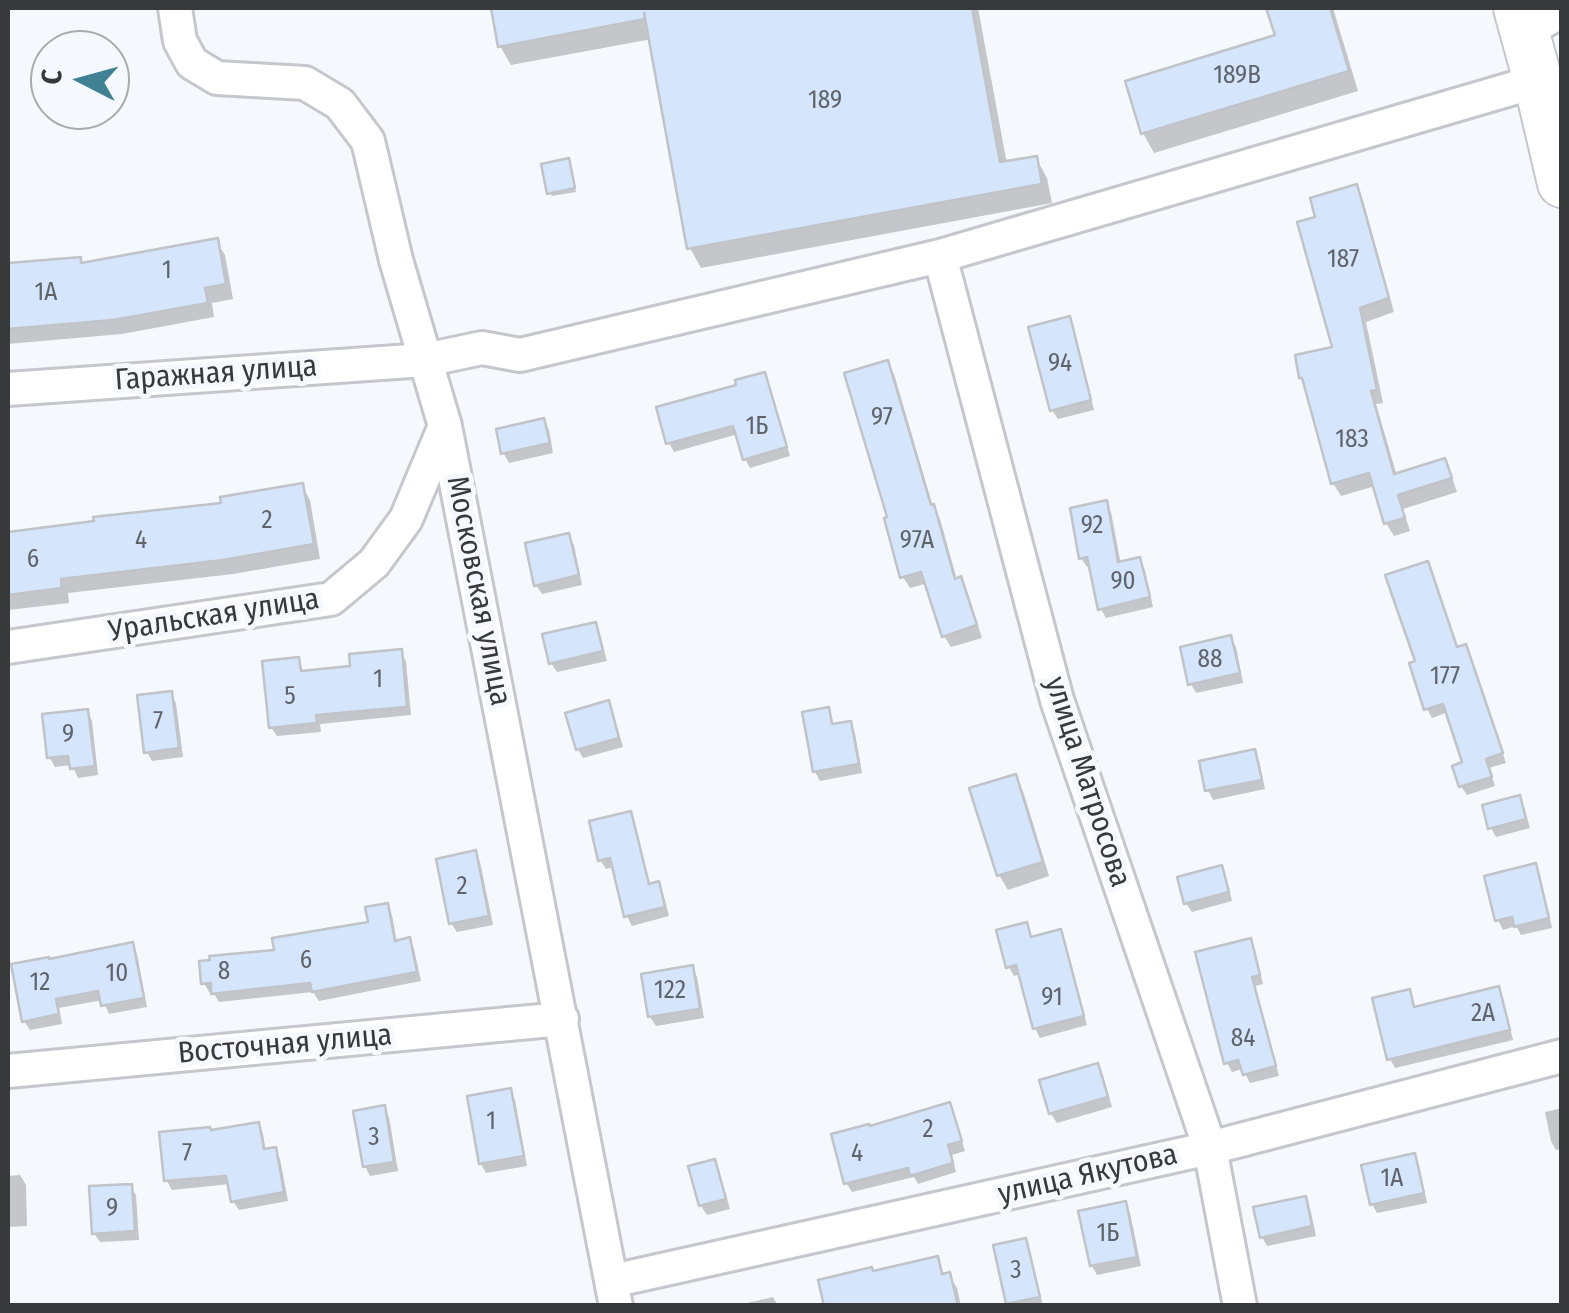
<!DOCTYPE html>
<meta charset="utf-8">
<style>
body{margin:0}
#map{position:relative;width:1569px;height:1313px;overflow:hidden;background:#f5f8fc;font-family:"Fira Sans Condensed",sans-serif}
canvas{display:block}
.frame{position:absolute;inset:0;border:10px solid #38393b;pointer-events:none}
.north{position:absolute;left:30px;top:30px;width:100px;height:100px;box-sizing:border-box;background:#f5f8fc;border:2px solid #a9acaf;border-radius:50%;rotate:276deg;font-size:28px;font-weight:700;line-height:40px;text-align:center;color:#38393b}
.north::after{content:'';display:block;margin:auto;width:35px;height:45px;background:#408194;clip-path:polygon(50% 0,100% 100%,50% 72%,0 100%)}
</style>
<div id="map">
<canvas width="1569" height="1313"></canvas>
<div class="frame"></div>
<div class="north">С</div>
</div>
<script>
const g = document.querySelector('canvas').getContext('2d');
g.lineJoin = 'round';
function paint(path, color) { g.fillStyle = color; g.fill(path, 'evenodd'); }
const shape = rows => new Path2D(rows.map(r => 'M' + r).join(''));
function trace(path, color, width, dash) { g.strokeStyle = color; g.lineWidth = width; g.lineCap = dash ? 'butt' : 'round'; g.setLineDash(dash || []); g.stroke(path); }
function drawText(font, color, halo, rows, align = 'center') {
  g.font = font + ' "Fira Sans Condensed",sans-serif'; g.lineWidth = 10; g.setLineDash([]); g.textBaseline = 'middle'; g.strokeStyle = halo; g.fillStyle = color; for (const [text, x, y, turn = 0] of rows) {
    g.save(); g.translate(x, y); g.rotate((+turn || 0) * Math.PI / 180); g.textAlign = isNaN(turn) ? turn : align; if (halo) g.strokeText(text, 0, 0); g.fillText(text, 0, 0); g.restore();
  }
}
const shadow = shape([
 [493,8,978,8,1007,164,1036,158,1047,178,1052,203,701,268,690,248,652,39,511,65,500,46],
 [1269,8,1333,8,1358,91,1154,153,1143,133,1128,83,1278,37],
 [570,164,576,192,552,196,550,193],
 [1356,187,1363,200,1394,312,1366,322,1383,403,1376,404,1397,476,1444,461,1451,474,1457,492,1403,509,1410,531,1394,536,1386,523,1375,486,1341,496,1333,483,1307,386,1301,377,1335,349,1318,218],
 [216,241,225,255,233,299,212,303,214,317,122,334,8,344,8,265,79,259,83,265],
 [1068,319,1074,328,1094,410,1058,419,1052,410],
 [887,363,894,374,933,507,940,519,957,580,960,579,967,591,982,638,951,647,944,636,928,583,910,588,903,577,890,519],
 [764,375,769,384,790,456,750,468,745,459,738,434,674,452,669,443,739,387],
 [543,421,549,430,553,453,509,463,504,454,499,431],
 [302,486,310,500,320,559,233,574,68,593,69,603,8,610,8,535,224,505],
 [1106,503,1111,512,1121,565,1139,560,1145,570,1153,607,1106,618,1101,609,1092,566,1087,567,1081,558],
 [568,536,574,545,582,585,542,594,536,585],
 [1432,573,1458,650,1465,647,1471,657,1506,763,1489,768,1495,786,1467,795,1461,786,1465,764,1448,712,1432,718,1427,709,1418,663],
 [595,624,600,634,607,661,557,672,551,663],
 [1230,638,1236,647,1243,683,1196,693,1191,684],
 [400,652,406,661,411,715,320,724,321,732,277,736,271,727,298,660,304,673,353,668],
 [171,694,176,703,183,757,152,761,147,752],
 [608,703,613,713,623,747,583,758,578,749],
 [827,709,834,726,850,723,855,733,862,773,820,781,815,772],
 [87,711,92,721,98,775,78,778,72,765,55,767,50,758],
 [1254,752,1259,761,1265,789,1213,800,1208,790],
 [1014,777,1023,791,1049,876,1008,890,999,875],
 [1519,798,1524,807,1530,828,1496,837,1491,828],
 [630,814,635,823,650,886,657,884,663,893,669,916,632,926,627,916,614,867,606,869,600,860],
 [475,853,480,862,493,925,457,932,451,923],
 [1535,866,1540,875,1552,928,1521,935,1516,926,1503,930,1498,920],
 [1221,868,1226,877,1232,901,1192,912,1186,903],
 [386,906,392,915,397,943,409,940,414,949,421,981,319,1001,313,992,219,1002,213,992,209,992,204,983,277,952,371,924],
 [1026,925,1033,939,1060,932,1065,941,1087,1025,1040,1038,1035,1028,1021,974,1014,976,1009,967],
 [1250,941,1255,950,1263,984,1255,986,1279,1076,1250,1083,1243,1069,1232,1072,1227,1063],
 [131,945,137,954,147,1007,109,1014,103,1000,59,1008,62,1024,30,1030,24,1021],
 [691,968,697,977,704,1018,656,1026,650,1017],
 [1498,989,1503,999,1513,1040,1395,1068,1390,1059,1409,992,1416,1009],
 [1097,1066,1103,1075,1112,1107,1057,1123,1051,1114,1042,1081],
 [510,1091,515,1100,527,1166,486,1173,481,1164],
 [949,1105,954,1115,965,1151,952,1155,956,1172,918,1184,914,1177,852,1192,846,1183],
 [384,1108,389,1117,398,1171,370,1176,365,1166],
 [1562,1108,1562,1149,1556,1150,1551,1141,1545,1112],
 [258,1124,263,1134,266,1152,275,1150,280,1159,288,1201,239,1210,233,1201,230,1184,172,1190,167,1181,211,1133],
 [1414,1156,1419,1165,1427,1203,1377,1213,1372,1204],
 [714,1162,719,1171,730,1209,707,1215,701,1206,691,1168],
 [20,1175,26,1185,27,1226,8,1227,8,1176],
 [130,1186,136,1195,139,1240,100,1242,94,1233],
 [1305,1199,1310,1208,1316,1236,1267,1246,1262,1237],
 [1124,1204,1130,1213,1141,1266,1097,1275,1092,1266],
 [1025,1240,1030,1250,1043,1306,1010,1306,1008,1303],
 [937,1259,945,1276,949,1275,957,1288,961,1306,826,1306,873,1273],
 [773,1297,778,1306,743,1306,743,1304]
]);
const building = shape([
 [491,8,972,8,1000,162,1037,156,1042,184,687,249,644,13,645,19,498,47,491,8],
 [1266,8,1330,8,1349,71,1141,134,1125,81,1275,35,1266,8],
 [569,158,575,188,547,194,541,164,569,158],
 [1357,184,1389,298,1360,308,1377,390,1371,391,1394,474,1445,458,1452,478,1398,495,1405,518,1384,524,1369,473,1331,484,1302,378,1299,378,1295,355,1332,347,1297,222,1315,217,1310,198,1357,184],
 [218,238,226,284,205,288,208,303,113,320,8,329,8,263,81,257,81,263,218,238],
 [1070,316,1091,400,1050,411,1028,327,1070,316],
 [888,360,931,505,934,504,955,579,961,576,977,625,942,637,921,572,900,578,884,518,887,517,844,373,888,360],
 [765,372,787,447,743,460,733,426,666,444,656,407,736,385,735,380,765,372],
 [544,418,550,443,501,454,496,429,544,418],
 [303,483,314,544,223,560,61,579,62,588,8,595,8,532,94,521,93,517,221,503,220,497,303,483],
 [1107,500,1118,562,1140,557,1150,597,1098,610,1087,557,1079,559,1070,508,1107,500],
 [569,533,579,575,534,586,525,543,569,533],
 [1428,561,1457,647,1466,644,1503,753,1486,759,1492,777,1459,787,1452,766,1462,762,1443,704,1424,710,1409,663,1415,661,1385,575,1428,561],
 [596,622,603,651,549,664,542,634,596,622],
 [1231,635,1240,673,1188,685,1180,647,1231,635],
 [402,649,407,707,316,715,317,723,269,728,262,661,299,657,301,671,350,666,349,654,402,649],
 [172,691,179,748,144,753,137,695,172,691],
 [609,700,619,738,576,750,565,713,609,700],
 [829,707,832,724,851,721,859,764,813,772,802,712,829,707],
 [88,709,95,766,70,769,68,756,47,758,42,714,88,709],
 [1255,749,1262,780,1205,791,1199,761,1255,749],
 [1016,774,1043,862,997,876,969,788,1016,774],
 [1520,795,1526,819,1488,829,1482,805,1520,795],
 [631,811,649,884,659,881,665,907,624,917,610,858,598,861,589,821,631,811],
 [476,850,489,916,449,924,436,859,476,850],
 [1536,863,1549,918,1514,927,1512,917,1495,921,1484,876,1536,863],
 [1222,865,1229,892,1184,904,1177,877,1222,865],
 [388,903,395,941,410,937,417,972,312,992,310,983,211,994,211,983,201,984,199,961,210,960,209,956,274,950,272,938,368,922,365,907,388,903],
 [1027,922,1031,937,1061,929,1084,1016,1033,1029,1016,965,1006,968,996,930,1027,922],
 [1251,938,1260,975,1252,977,1276,1066,1243,1075,1238,1060,1224,1064,1195,952,1251,938],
 [133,942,144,998,101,1006,98,991,56,999,59,1014,22,1022,11,964,49,957,49,959,133,942],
 [693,965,700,1009,648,1017,641,974,693,965],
 [1499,986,1510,1030,1387,1060,1372,998,1410,989,1414,1007,1499,986],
 [1098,1063,1108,1097,1049,1114,1039,1080,1098,1063],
 [511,1088,524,1156,479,1164,467,1096,511,1088],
 [950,1102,962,1141,948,1145,953,1163,910,1176,908,1168,844,1184,831,1134,869,1124,870,1126,950,1102],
 [385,1105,394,1162,363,1167,353,1111,385,1105],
 [259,1122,264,1149,276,1147,284,1192,231,1202,226,1176,164,1181,159,1132,210,1127,211,1130,259,1122],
 [1415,1153,1424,1193,1370,1205,1361,1165,1415,1153],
 [715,1159,726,1199,699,1206,688,1166,715,1159],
 [132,1184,135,1231,92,1234,89,1186,132,1184],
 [1306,1196,1312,1226,1260,1238,1253,1207,1306,1196],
 [1126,1201,1137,1257,1090,1266,1078,1211,1126,1201],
 [1026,1238,1040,1297,1006,1304,993,1245,1026,1238],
 [938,1256,942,1274,950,1272,958,1306,824,1306,818,1280,872,1267,873,1271,938,1256]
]);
const street = shape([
 [175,8,180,41,192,63,217,78,305,83,340,104,368,141,396,260,445,426,616,1306],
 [1524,32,1562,11],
 [940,256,1057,700,1210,1148,1240,1306],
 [8,389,425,360,482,348,520,355,940,256,1538,81],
 [8,647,331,599,374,563,406,519,445,426],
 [8,1071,562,1019],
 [612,1281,1210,1148,1562,1056]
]);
const secondary = shape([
 [1518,8,1538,81,1562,183]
]);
const numberNames = [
 ["189В",1237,76],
 ["189",825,101],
 ["187",1343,260],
 ["1",167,271],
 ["1А",46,293],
 ["94",1060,364],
 ["97",882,418],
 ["1Б",757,427],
 ["183",1352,440],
 ["2",267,521],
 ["92",1092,526],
 ["4",141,541],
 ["97А",917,541],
 ["6",33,560],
 ["90",1123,582],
 ["88",1210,660],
 ["177",1445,677],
 ["1",378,680],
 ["5",290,697],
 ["7",158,722],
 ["9",68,735],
 ["2",462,887],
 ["6",306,961],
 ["8",224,972],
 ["10",117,974],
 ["12",40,983],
 ["122",670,991],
 ["91",1052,998],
 ["2А",1483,1014],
 ["84",1243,1039],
 ["1",491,1122],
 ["2",928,1130],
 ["3",374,1138],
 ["7",187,1154],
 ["4",857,1154],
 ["1А",1392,1179],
 ["9",112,1209],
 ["1Б",1108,1234],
 ["3",1016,1271]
];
const streetNames = [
 ["Гаражная улица",216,374,-4],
 ["Московская улица",478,591,79],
 ["Уральская улица",214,616,-9],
 ["улица Матросова",1087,782,72],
 ["Восточная улица",285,1045,-5],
 ["улица Якутова",1088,1175,-13]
];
paint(shadow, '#0003');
paint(building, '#d5e5fb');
trace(building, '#c0c3c7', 2.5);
trace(street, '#c5c7cc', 38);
trace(secondary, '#c5c7cc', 52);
trace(street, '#fff', 32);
trace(secondary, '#fff', 48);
drawText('25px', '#5f646b', null, numberNames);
drawText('30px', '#38393b', '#f5f8fc', streetNames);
</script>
